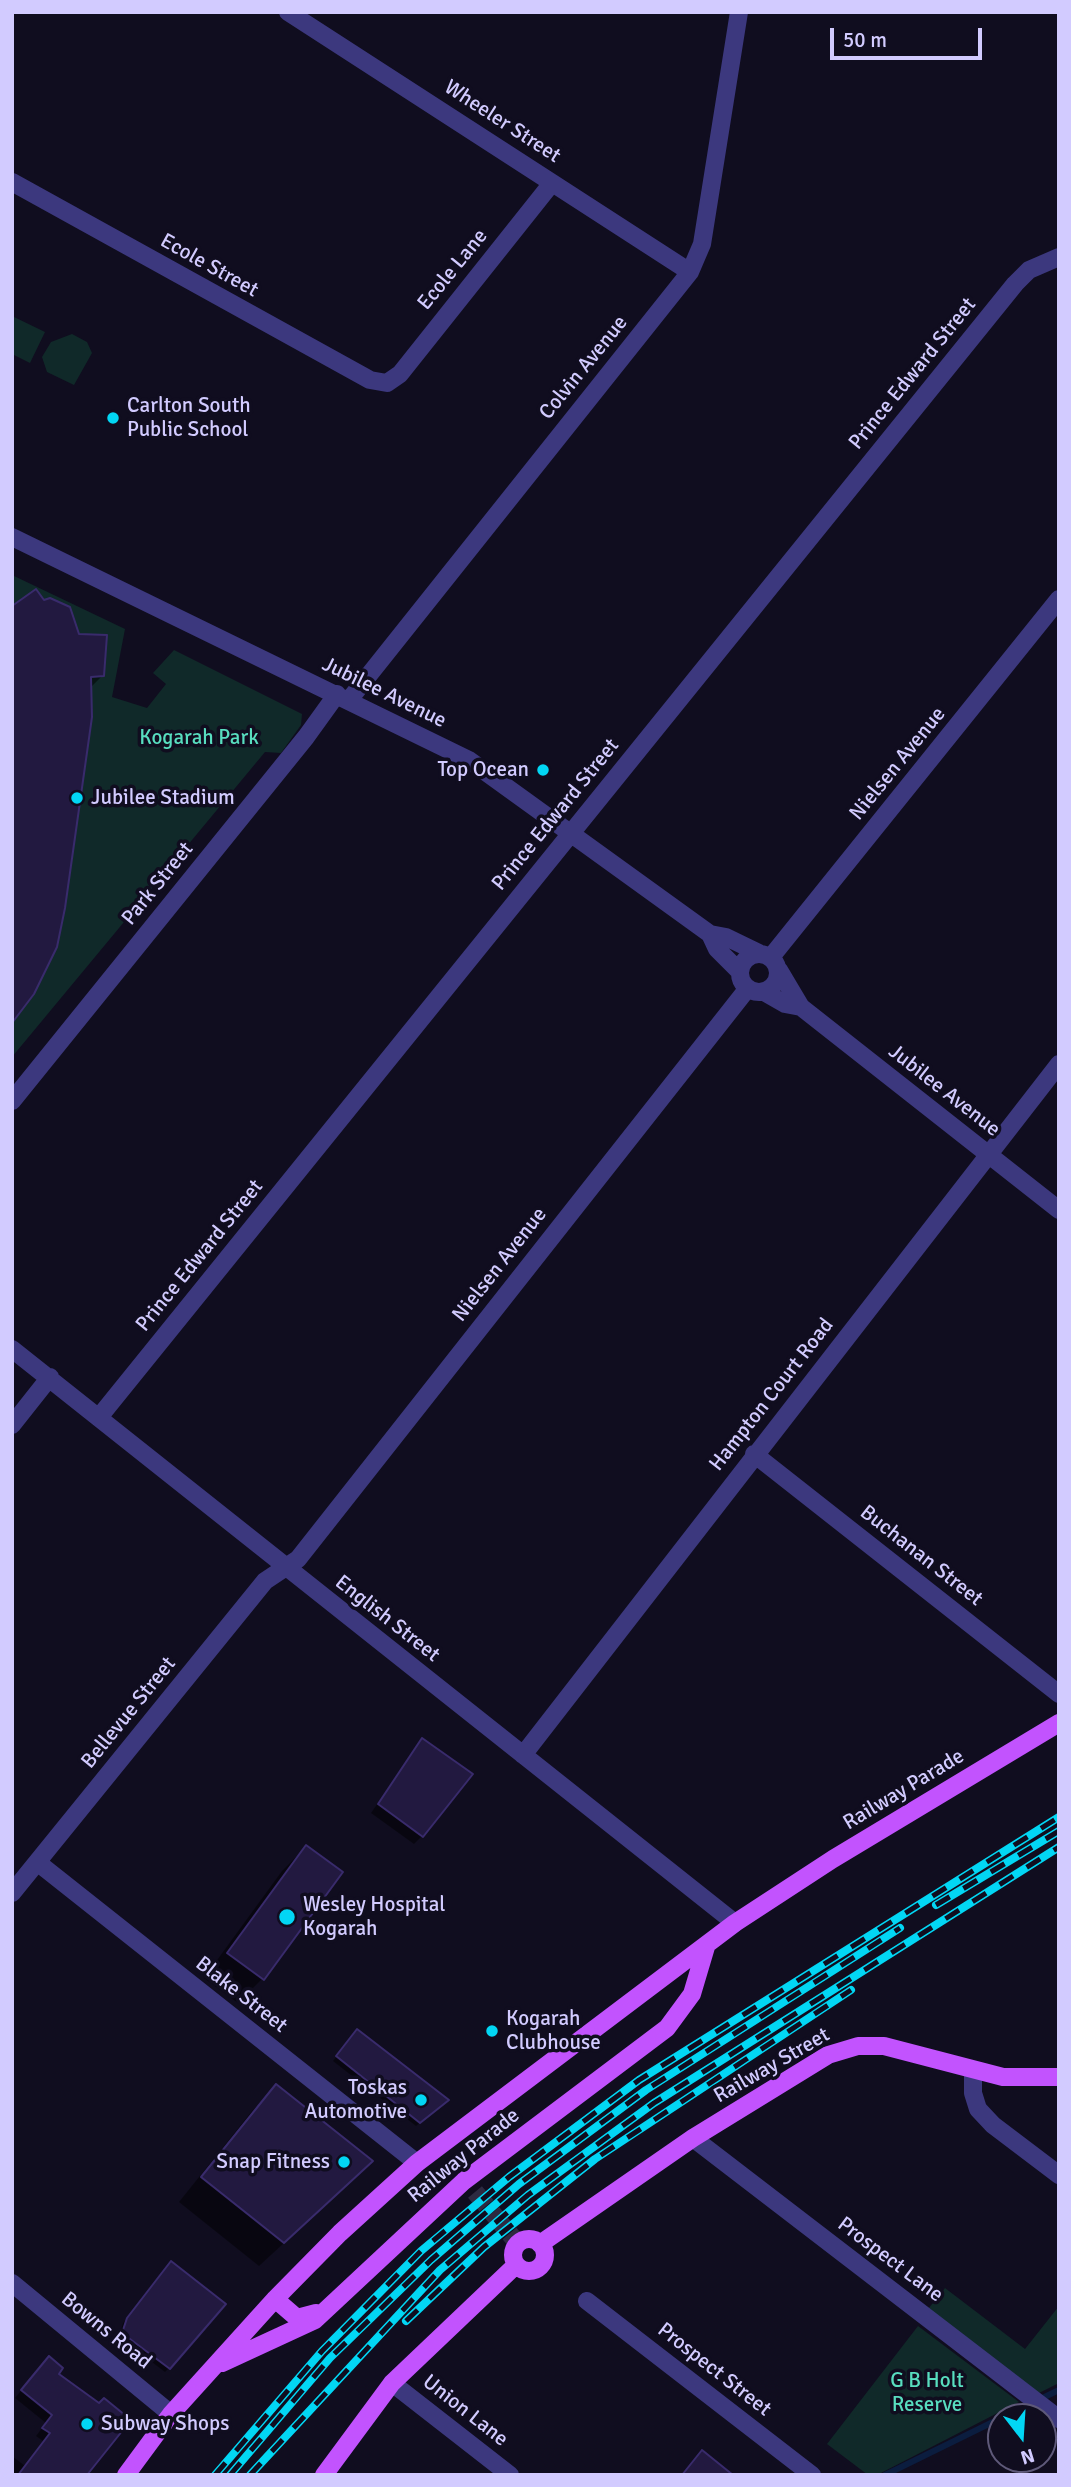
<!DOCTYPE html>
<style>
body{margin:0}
#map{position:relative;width:1071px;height:2487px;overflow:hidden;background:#100d1f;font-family:Signika,sans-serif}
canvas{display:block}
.frame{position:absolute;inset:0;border:14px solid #d2cbff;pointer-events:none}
.north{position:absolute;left:987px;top:2403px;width:70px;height:70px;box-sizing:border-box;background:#100d1f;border:2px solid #5e5979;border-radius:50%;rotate:163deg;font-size:19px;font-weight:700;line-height:28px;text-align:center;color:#d2cbff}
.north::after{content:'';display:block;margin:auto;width:24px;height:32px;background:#02d6f4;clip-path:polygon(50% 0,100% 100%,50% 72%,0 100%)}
.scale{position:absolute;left:830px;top:28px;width:152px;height:32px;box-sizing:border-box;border:4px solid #d2cbff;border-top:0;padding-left:9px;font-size:21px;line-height:24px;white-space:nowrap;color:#d2cbff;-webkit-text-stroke:5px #100d1f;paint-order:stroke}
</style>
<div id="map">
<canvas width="1071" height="2487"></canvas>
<div class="frame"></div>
<div class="north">N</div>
<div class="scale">50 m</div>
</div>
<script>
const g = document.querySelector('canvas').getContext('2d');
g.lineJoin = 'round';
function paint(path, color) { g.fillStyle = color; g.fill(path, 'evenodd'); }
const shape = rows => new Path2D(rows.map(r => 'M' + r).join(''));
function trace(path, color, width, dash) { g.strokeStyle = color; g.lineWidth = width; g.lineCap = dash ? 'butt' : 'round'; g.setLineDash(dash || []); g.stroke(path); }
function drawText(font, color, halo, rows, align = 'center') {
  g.font = font + ' Signika,sans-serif'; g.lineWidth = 7; g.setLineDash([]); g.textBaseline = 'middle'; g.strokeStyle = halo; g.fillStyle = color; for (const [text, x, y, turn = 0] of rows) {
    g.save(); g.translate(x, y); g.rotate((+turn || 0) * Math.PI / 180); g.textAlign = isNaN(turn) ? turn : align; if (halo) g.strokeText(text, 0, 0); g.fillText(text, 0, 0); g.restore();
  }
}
const green = shape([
 [12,316,45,332,30,363,12,354],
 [72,334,87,342,92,353,74,385,47,372,42,357,51,342],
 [12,575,125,629,112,697,147,708,166,684,153,673,174,650,302,714,301,725,281,753,265,752,12,1057],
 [945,2288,1025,2349,1059,2306,1059,2383,1037,2394,928,2309],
 [918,2326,1019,2402,877,2475,868,2475,827,2444]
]);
const shadow = shape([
 [43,603,78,636,102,676,90,688],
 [422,1740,422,1836,414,1844,371,1813],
 [306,1847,262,1979,238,2003,204,1978,282,1871],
 [354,2035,443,2104,416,2126,333,2061],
 [276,2087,347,2185,259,2266,179,2202,252,2111],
 [167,2267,169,2368,165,2372,119,2337,123,2323],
 [41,2366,57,2374,86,2475,12,2475,12,2456,25,2466,43,2441,36,2436,46,2423,15,2398]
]);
const stream = shape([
 [1003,2417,1059,2390],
 [885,2475,1001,2418]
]);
const building = shape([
 [36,589,44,600,50,598,70,607,79,634,107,635,104,676,91,677,92,717,65,908,57,947,34,994,12,1023,12,606,36,589],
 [422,1738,473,1774,423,1837,378,1804,422,1738],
 [306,1845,343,1872,264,1980,227,1953,306,1845],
 [357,2029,449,2100,420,2123,336,2056,357,2029],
 [276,2084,373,2161,284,2243,201,2177,276,2084],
 [171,2261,226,2304,170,2369,122,2333,127,2318,171,2261],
 [49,2356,63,2368,59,2374,99,2403,104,2398,131,2420,87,2475,18,2475,50,2433,42,2428,52,2415,21,2390,49,2356],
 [702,2450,733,2475,682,2475,702,2450]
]);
const majorTunnel = shape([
 [475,2192,514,2239]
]);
const minor = shape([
 [288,12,690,272],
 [12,182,370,380,387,383,400,374,552,183],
 [12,537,469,760,710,934,726,937,759,953],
 [349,700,690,272,702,244,739,12],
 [710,934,717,949,740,972],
 '740 973a19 19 0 1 1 38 0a19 19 0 1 1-38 0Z',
 [771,957,1059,599],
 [779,970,801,1007,1059,1210],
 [764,992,785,1004,801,1007],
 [12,1101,306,737,337,694],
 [12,1349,735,1923],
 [100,1416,1015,284,1029,270,1059,257],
 [12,1425,50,1377],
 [754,1454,1059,1694],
 [523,1755,1059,1064],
 [37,1862,417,2163],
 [12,1893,265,1581,298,1559,748,988],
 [973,2071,973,2093,978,2109,993,2125,1059,2175],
 [693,2138,1059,2419],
 [12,2283,171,2414],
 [587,2301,812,2475],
 [392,2383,510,2475]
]);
const major = shape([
 '513 2255a16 16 0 1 1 32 0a16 16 0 1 1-32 0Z',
 [540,2244,693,2138,828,2055,858,2046,884,2046,1003,2077,1059,2077],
 [275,2299,297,2318,316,2313],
 [222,2363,315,2320,464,2181,667,2028,692,1994,706,1947],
 [126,2475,171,2414,275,2299,340,2233,417,2163,735,1923,833,1859,1059,1723],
 [324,2475,392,2383,516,2265]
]);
const rail = shape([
 [936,1905,1059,1831],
 [406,2321,484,2247,595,2159,851,1990],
 [215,2475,322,2351,421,2251,509,2177,639,2080,1059,1817],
 [230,2475,330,2358,431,2260,519,2184,646,2090,900,1928],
 [250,2475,440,2270,528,2195,654,2103,1059,1847]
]);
const markers = [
 [113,418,7,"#02d6f4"],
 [543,770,7,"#02d6f4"],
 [77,798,7,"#02d6f4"],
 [287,1917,9,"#02d6f4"],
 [492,2031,7,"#02d6f4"],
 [421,2100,7,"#02d6f4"],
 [344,2162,7,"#02d6f4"],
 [87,2424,7,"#02d6f4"]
];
const streetNames = [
 ["Wheeler Street",502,122,33],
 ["Ecole Street",209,266,29],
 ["Ecole Lane",453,270,-51],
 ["Colvin Avenue",584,368,-51],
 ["Prince Edward Street",913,374,-51],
 ["Jubilee Avenue",384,693,26],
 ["Nielsen Avenue",898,764,-51],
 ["Prince Edward Street",556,815,-51],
 ["Park Street",158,884,-51],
 ["Jubilee Avenue",944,1091,38],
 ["Prince Edward Street",200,1256,-51],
 ["Nielsen Avenue",500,1265,-52],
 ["Hampton Court Road",772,1395,-52],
 ["Buchanan Street",921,1556,38],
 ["English Street",387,1619,38],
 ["Bellevue Street",129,1713,-51],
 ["Railway Parade",904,1790,-31],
 ["Blake Street",241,1995,38],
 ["Railway Street",772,2066,-30],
 ["Railway Parade",464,2156,-39],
 ["Prospect Lane",890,2260,37],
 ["Bowns Road",106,2331,39],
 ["Prospect Street",714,2370,38],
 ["Union Lane",465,2411,38]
];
const poiNames = [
 ["Carlton South",127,406],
 ["Public School",127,430],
 ["Top Ocean",529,770,"right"],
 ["Jubilee Stadium",91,798],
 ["Wesley Hospital",303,1905],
 ["Kogarah",303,1929],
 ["Kogarah",506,2019],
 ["Clubhouse",506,2043],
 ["Toskas",407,2088,"right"],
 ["Automotive",407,2112,"right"],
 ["Snap Fitness",330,2162,"right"],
 ["Subway Shops",101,2424]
];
const parkNames = [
 ["Kogarah Park",199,738],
 ["G B Holt",927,2381],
 ["Reserve",927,2405]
];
paint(green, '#102929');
paint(shadow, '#0007');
trace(stream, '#0b1d3f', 6);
paint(building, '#221940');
trace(building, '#392b6c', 2);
trace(majorTunnel, '#2d2a41', 18, [18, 9]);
trace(minor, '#3c387e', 18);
trace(major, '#c253fe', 18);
trace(rail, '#02d6f4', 8);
trace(rail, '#100d1f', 5, [16]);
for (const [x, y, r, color] of markers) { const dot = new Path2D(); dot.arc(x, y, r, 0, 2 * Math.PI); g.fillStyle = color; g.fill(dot); trace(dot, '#100d1f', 2.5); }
drawText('21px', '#d2cbff', '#100d1f', streetNames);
drawText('21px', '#d2cbff', '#100d1f', poiNames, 'left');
drawText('21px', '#58ddbf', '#100d1f', parkNames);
</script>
